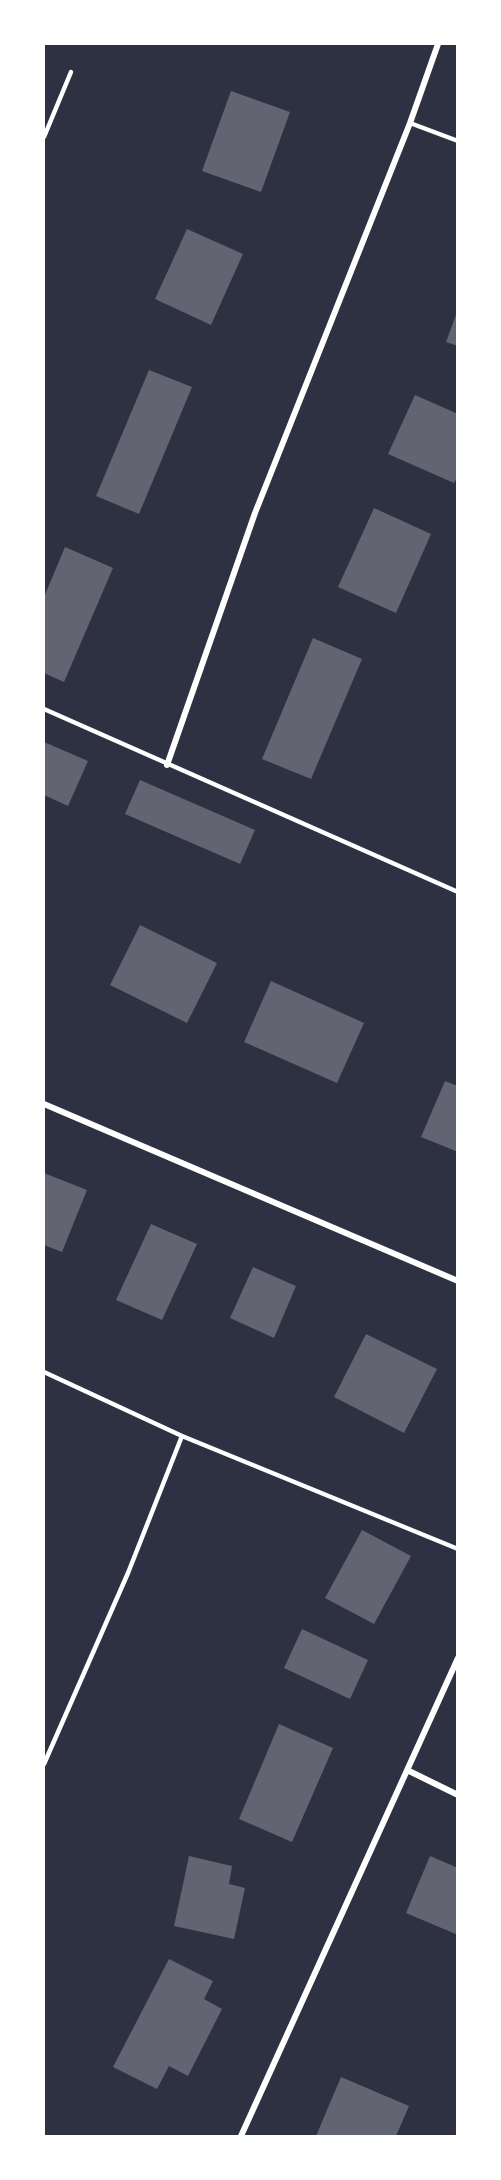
<!DOCTYPE html>
<style>
body{margin:0}
#map{position:relative;width:501px;height:2180px;overflow:hidden;background:#2d3142;font-family:Rubik,sans-serif}
canvas{display:block}
.frame{position:absolute;inset:0;border:45px solid #fff;pointer-events:none}
</style>
<div id="map">
<canvas width="501" height="2180"></canvas>
<div class="frame"></div>
</div>
<script>
const g = document.querySelector('canvas').getContext('2d');
g.lineJoin = 'round';
function paint(path, color) { g.fillStyle = color; g.fill(path, 'evenodd'); }
const shape = rows => new Path2D(rows.map(r => 'M' + r).join(''));
function trace(path, color, width, dash) { g.strokeStyle = color; g.lineWidth = width; g.lineCap = dash ? 'butt' : 'round'; g.setLineDash(dash || []); g.stroke(path); }
const building = shape([
 [231,91,290,112,261,192,202,171],
 [187,229,243,254,211,325,155,299],
 [457,312,458,312,458,346,446,342],
 [149,370,192,387,139,514,96,496],
 [415,395,458,414,458,476,454,483,388,454],
 [374,508,431,534,396,613,338,587],
 [65,547,113,568,64,682,44,673,44,597],
 [313,638,362,659,311,779,262,759],
 [44,742,88,761,68,806,44,795],
 [140,780,255,830,240,864,125,814],
 [140,925,217,963,187,1023,110,985],
 [271,981,364,1023,337,1083,244,1042],
 [445,1081,458,1086,458,1152,421,1137],
 [44,1173,87,1190,62,1252,44,1245],
 [151,1224,197,1244,162,1320,116,1300],
 [253,1267,296,1286,274,1338,230,1318],
 [366,1334,437,1369,404,1433,334,1397],
 [362,1530,411,1556,374,1624,325,1598],
 [302,1629,368,1660,350,1699,284,1668],
 [279,1724,333,1748,292,1842,239,1819],
 [189,1856,232,1866,229,1884,245,1888,234,1939,174,1926],
 [430,1856,458,1868,458,1935,406,1913],
 [169,1959,213,1981,204,1999,222,2009,188,2076,169,2066,157,2089,113,2067],
 [341,2077,409,2106,396,2136,316,2136]
]);
const service = shape([
 [410,123,458,141],
 [44,137,71,72],
 [44,709,458,892],
 [44,1372,182,1436,458,1549],
 [44,1764,128,1573,182,1436]
]);
const minor = shape([
 [167,765,255,513,410,123,438,44],
 [44,1104,458,1281],
 [407,1770,458,1795],
 [241,2136,458,1658]
]);
paint(building, '#626471');
trace(service, '#fff', 4.5);
trace(minor, '#fff', 6);
</script>
